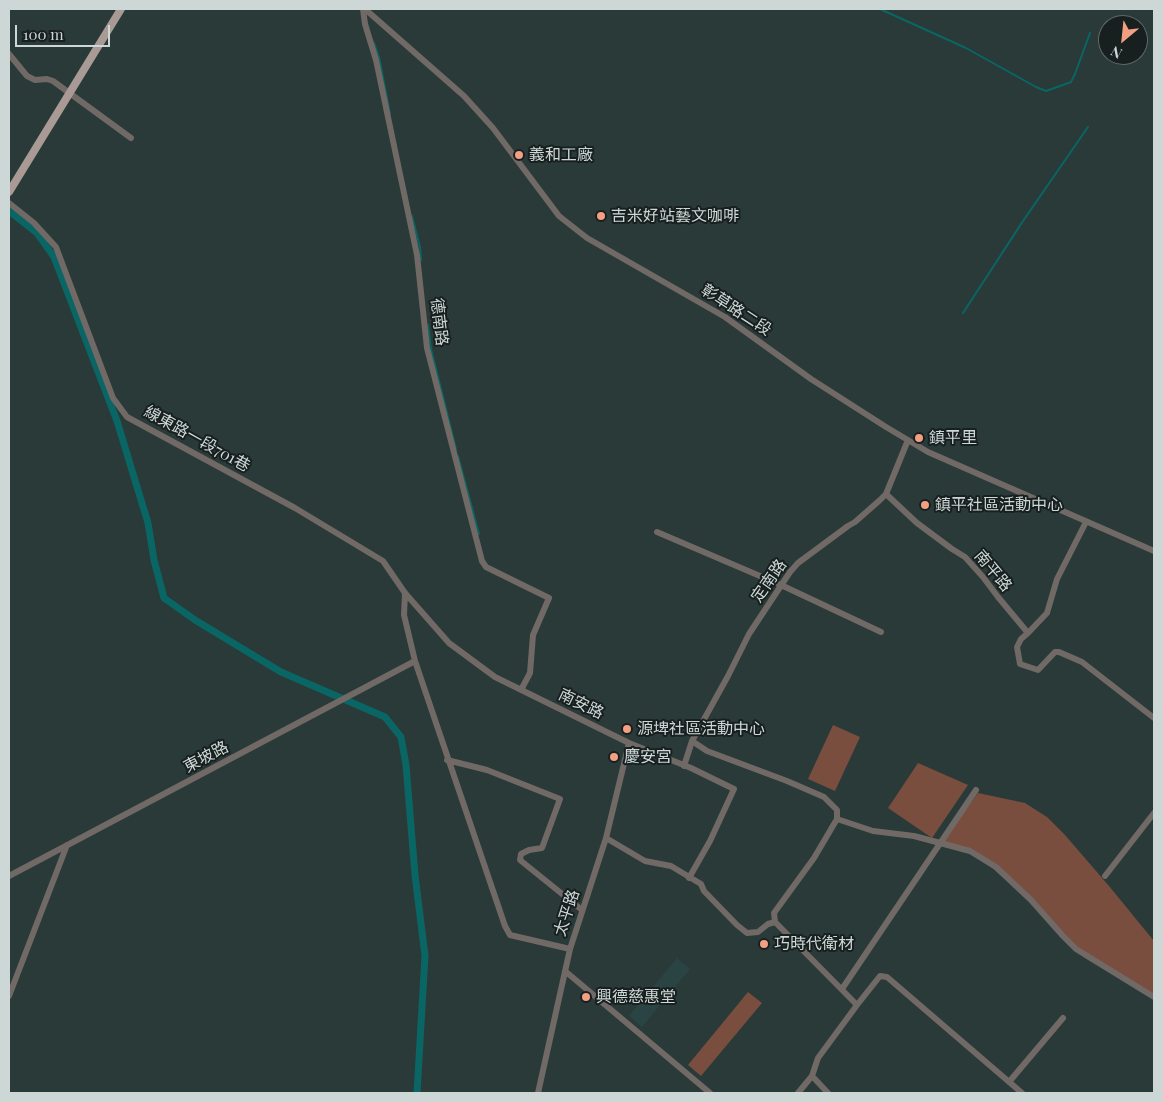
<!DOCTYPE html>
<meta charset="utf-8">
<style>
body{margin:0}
#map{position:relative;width:1163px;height:1102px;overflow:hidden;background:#293a39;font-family:"Playfair Display",serif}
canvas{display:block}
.frame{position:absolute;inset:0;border:10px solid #ccd7d6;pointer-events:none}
.north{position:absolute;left:1098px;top:15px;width:50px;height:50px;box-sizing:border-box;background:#18201f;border:1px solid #606968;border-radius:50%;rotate:208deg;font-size:14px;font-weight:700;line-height:20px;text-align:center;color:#ccd7d6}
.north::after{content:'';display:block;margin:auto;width:18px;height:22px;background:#f39f83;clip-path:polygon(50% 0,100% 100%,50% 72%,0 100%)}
.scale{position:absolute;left:15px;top:25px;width:95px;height:22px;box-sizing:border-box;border:2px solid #ccd7d6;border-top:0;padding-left:6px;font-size:15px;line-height:18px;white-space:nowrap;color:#ccd7d6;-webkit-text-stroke:4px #18201f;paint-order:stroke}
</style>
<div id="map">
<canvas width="1163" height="1102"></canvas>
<div class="frame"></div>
<div class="north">N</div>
<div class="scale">100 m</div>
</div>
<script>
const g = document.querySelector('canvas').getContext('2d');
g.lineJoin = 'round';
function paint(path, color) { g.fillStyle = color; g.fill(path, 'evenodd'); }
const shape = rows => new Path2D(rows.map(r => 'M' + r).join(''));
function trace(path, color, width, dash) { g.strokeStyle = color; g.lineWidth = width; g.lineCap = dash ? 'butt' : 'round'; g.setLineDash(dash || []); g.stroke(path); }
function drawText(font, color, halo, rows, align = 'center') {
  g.font = font + ' "Playfair Display","Noto Sans TC",serif'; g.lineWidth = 4; g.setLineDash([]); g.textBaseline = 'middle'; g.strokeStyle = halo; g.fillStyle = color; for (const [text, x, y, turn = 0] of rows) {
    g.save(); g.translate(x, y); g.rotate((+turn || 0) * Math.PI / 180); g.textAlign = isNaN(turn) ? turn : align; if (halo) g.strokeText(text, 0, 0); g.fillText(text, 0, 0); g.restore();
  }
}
const built = shape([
 [677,958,690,969,642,1027,629,1016]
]);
const green = shape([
 [833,725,860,737,835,791,808,779],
 [918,763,968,785,932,838,888,808],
 [978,793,1025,803,1047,817,1065,835,1109,886,1154,941,1154,999,1085,958,1060,936,1025,896,978,856,941,843],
 [748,992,762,1003,701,1076,688,1065]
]);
const stream = shape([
 [880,9,966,48,1036,87,1046,91,1071,82,1075,74,1090,33],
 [374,43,379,57,390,114],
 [412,216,420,247,421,260],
 [963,313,1023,221,1088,127],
 [428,325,431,349,456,449],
 [458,456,479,534]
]);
const canal = shape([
 [9,211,37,233,54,257,117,421,148,523,154,560,164,598,195,620,281,672,385,717,401,737,406,765,415,875,425,956,417,1093]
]);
const minor = shape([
 [363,9,365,24,376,60,417,255,427,348,482,561,486,567,549,598,533,635,530,673,521,690],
 [365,9,464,96,493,128,559,216,587,238,725,317,811,379,886,427,928,452,1154,551],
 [9,54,27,76,35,80,47,79,53,81,131,138],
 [9,203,34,223,56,247,113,398,127,417,295,508,383,561,405,593,449,643,495,677,629,743,691,768,734,789,710,841,689,878],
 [886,494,917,523,952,549,965,557,983,577,998,597,1028,633],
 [1086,522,1057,579,1047,613,1028,633,1021,639,1017,647,1020,664,1038,670,1055,652,1059,652,1082,662,1154,718],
 [657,532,781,585,881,632],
 [405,593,404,615,415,661,505,926,510,935,570,949],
 [692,741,707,751,787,781,824,797,837,810,837,819,814,858,774,913,775,922],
 [447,760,487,770,560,799,542,848,529,850,521,854,520,860,582,910],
 [684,766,692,741,728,676,749,634,790,572,798,563,848,526,855,522,880,500,886,494,908,440],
 [837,819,873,831,914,836,970,851,996,867,1031,900,1063,936,1076,949,1154,997],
 [606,838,645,861,671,866,701,884,704,891,737,925,747,933,758,932,768,924,775,922,857,1005,818,1058,812,1076,798,1093],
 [9,876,415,661],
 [1105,876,1154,813],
 [565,971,710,1093],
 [842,989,976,790],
 [9,996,67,845],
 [857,1005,880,976,887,977,1022,1093],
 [812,1076,828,1093],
 [1009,1082,1063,1018],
 [538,1093,570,949,606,838,629,743]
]);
const major = shape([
 [9,192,121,9]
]);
const markers = [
 [519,155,5,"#f39f83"],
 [601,216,5,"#f39f83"],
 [919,438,5,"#f39f83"],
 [925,505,5,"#f39f83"],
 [627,729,5,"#f39f83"],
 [614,757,5,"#f39f83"],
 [764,944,5,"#f39f83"],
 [586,997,5,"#f39f83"]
];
const poiNames = [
 ["義和工廠",529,155],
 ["吉米好站藝文咖啡",611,216],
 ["鎮平里",929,438],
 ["鎮平社區活動中心",935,505],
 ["源埤社區活動中心",637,729],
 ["慶安宮",624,757],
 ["巧時代衛材",774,944],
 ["興德慈惠堂",596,997]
];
const streetNames = [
 ["彰草路二段",736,310,33],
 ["德南路",439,322,83],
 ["線東路一段701巷",197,439,29],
 ["南平路",993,571,50],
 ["定南路",769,581,-55],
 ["南安路",581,704,26],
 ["東坡路",206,757,-28],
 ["太平路",567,913,-72]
];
paint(built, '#2a4443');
paint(green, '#794e3f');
trace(stream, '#0a6664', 2);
trace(canal, '#0a6664', 7);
trace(minor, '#706966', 6);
trace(major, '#a99a95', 8);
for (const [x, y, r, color] of markers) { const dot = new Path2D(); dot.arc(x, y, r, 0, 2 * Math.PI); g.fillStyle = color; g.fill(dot); trace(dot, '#18201f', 2); }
drawText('16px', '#ccd7d6', '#18201f', poiNames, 'left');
drawText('16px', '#ccd7d6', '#18201f', streetNames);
</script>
